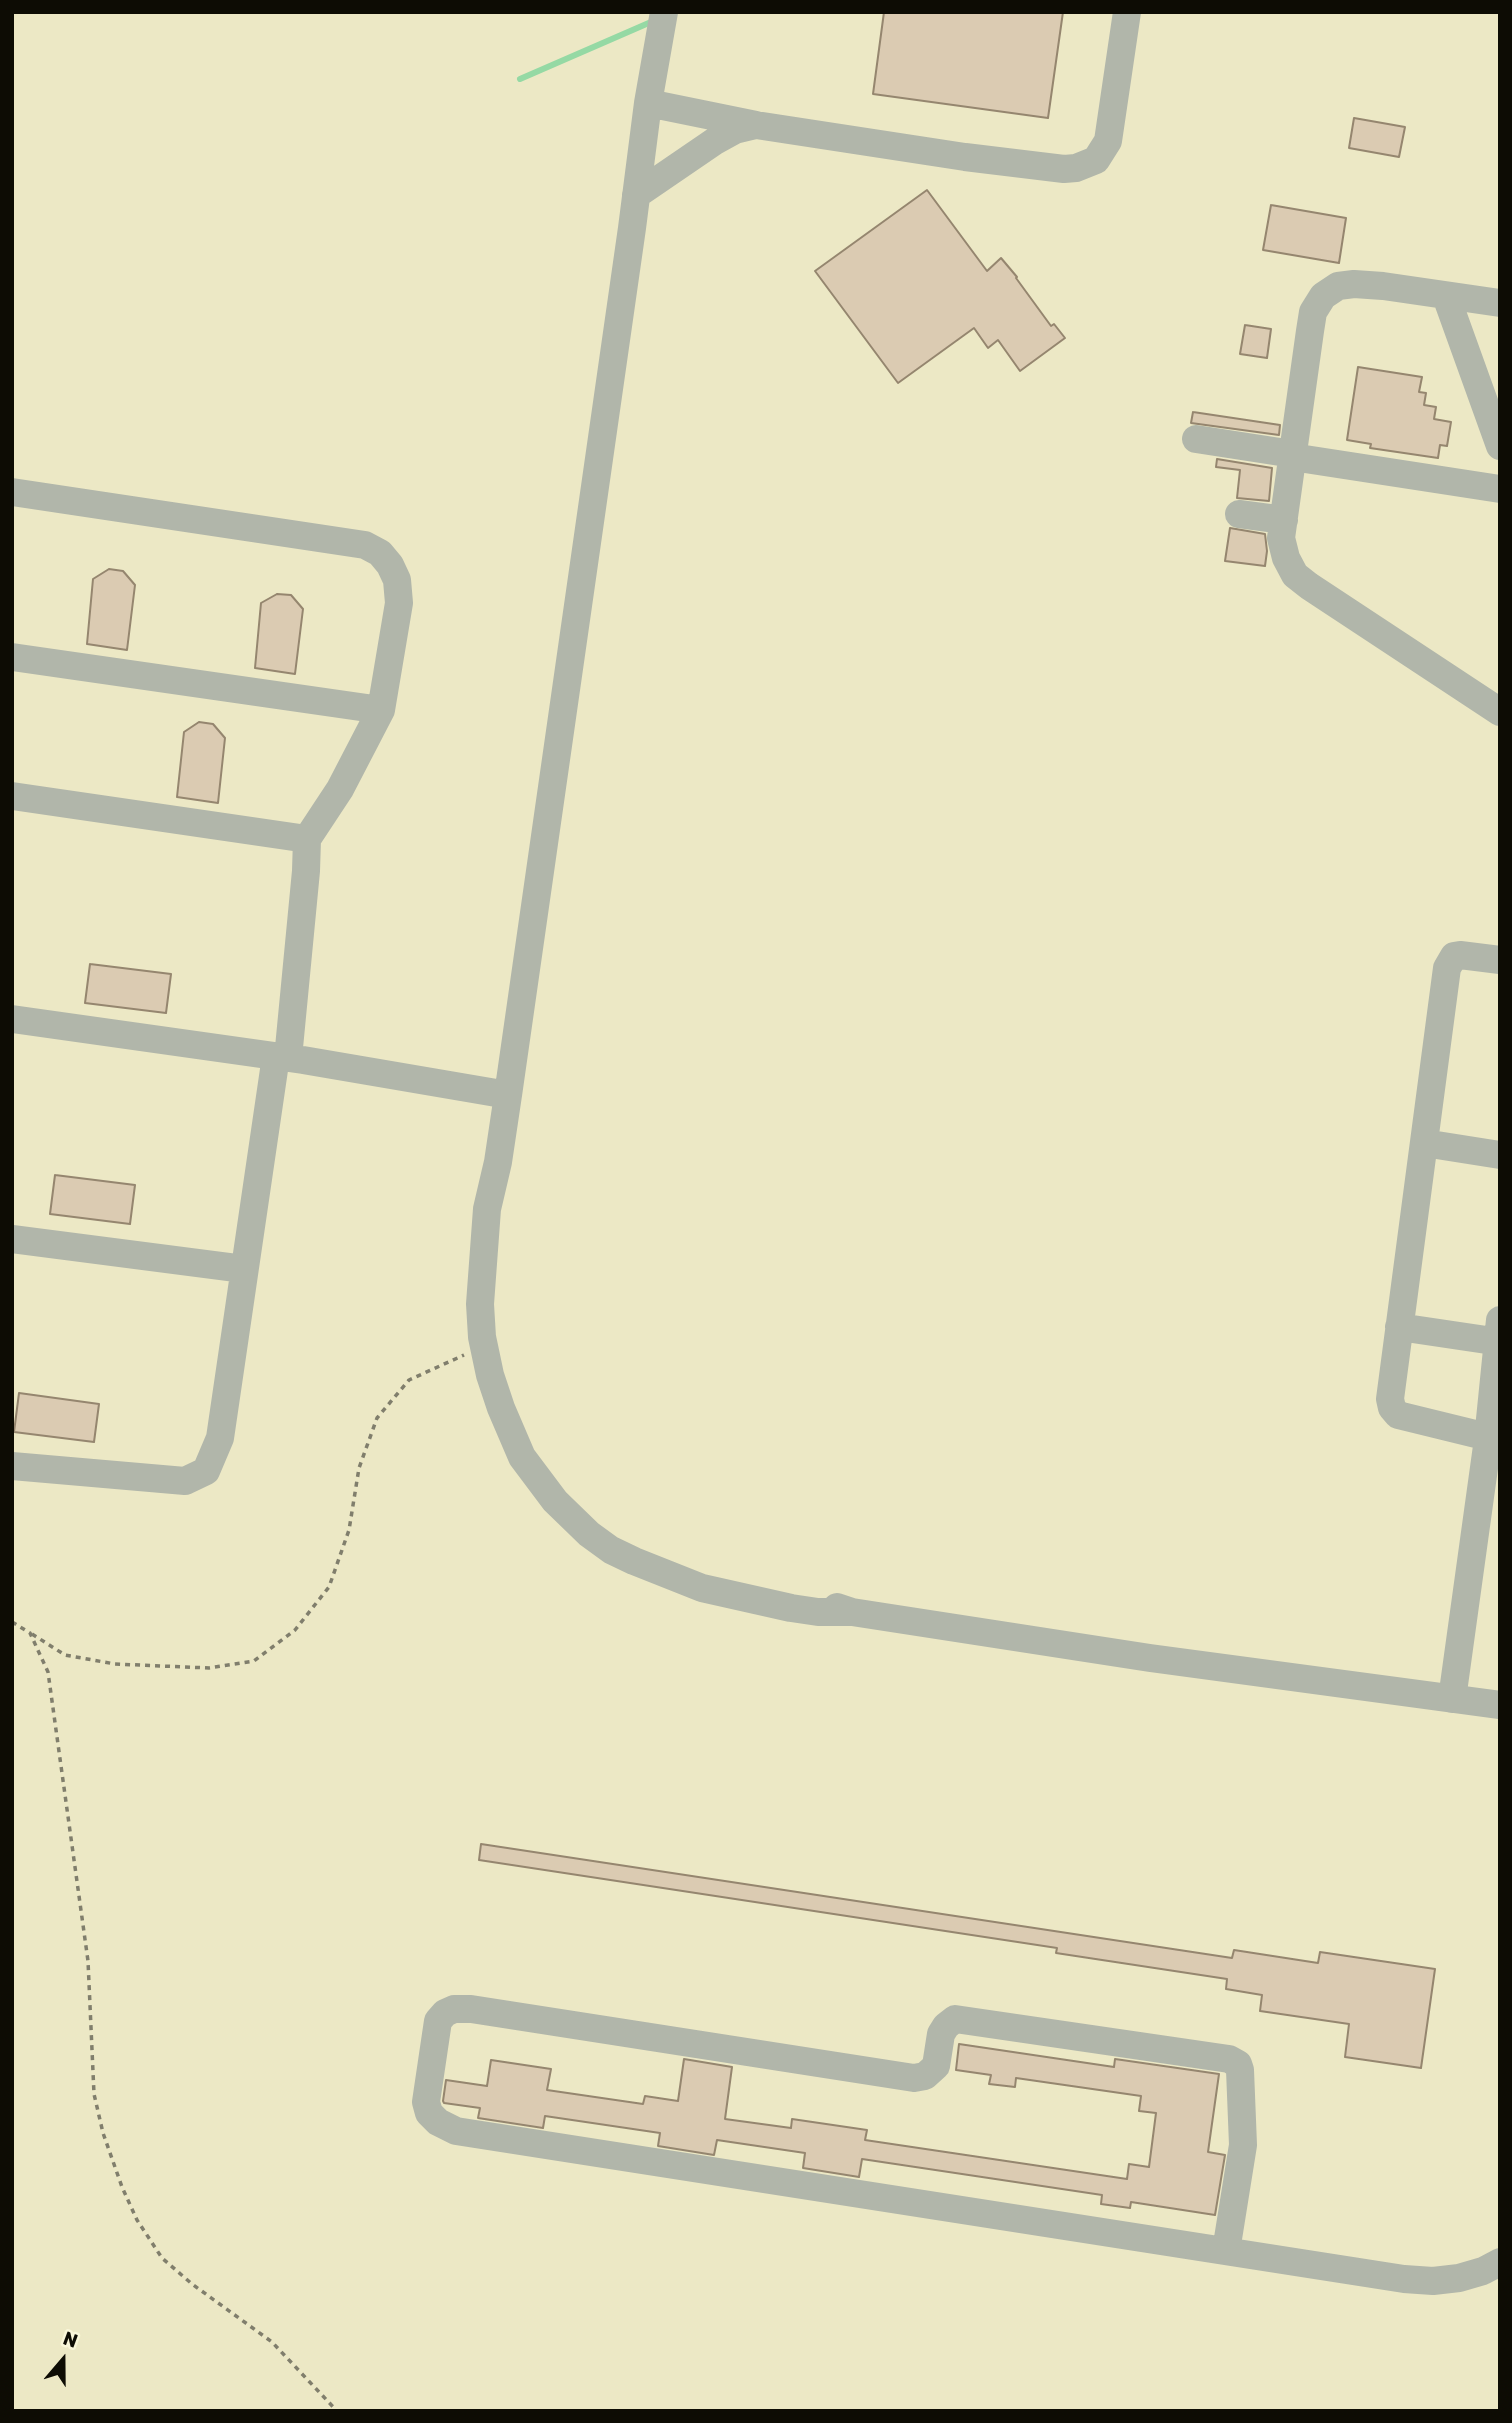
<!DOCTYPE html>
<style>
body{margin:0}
#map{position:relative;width:1512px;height:2423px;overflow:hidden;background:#f9f6d9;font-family:Rubik,sans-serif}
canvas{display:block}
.frame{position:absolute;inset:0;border:14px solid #0d0c04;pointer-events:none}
.north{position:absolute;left:28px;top:2325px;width:70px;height:70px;-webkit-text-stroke:5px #f9f6d9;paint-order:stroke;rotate:20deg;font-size:19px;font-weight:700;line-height:28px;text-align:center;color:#0d0c04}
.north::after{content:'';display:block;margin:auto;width:24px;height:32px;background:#0d0c04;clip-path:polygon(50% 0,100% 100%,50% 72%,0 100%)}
</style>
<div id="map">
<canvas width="1512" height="2423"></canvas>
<div class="frame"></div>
<div class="north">N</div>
</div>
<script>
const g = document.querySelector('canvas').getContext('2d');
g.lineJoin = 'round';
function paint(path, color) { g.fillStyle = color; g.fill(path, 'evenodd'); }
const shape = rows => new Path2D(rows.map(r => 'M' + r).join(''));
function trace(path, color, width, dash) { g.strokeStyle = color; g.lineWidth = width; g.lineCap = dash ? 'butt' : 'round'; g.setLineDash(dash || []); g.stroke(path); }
const built = shape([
 [12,12,1500,12,1500,2411,12,2411]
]);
const stream = shape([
 [520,79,651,22]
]);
const building = shape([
 [884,12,1063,12,1048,118,873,94,884,12],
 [1354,118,1405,127,1399,157,1349,148,1354,118],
 [927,190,987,271,1001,258,1017,277,1016,278,1051,326,1054,324,1065,338,1020,371,998,340,988,348,974,328,898,383,815,271,927,190],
 [1271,205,1346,218,1339,263,1263,250,1271,205],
 [1245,325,1271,329,1267,358,1240,354,1245,325],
 [1358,367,1422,377,1419,392,1426,393,1424,405,1436,407,1434,419,1451,422,1447,446,1440,445,1438,458,1370,448,1371,444,1347,440,1358,367],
 [1193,412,1280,425,1279,435,1191,423,1193,412],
 [1217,459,1272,468,1269,501,1237,498,1240,470,1216,467,1217,459],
 [1230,528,1265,534,1267,551,1265,566,1225,561,1230,528],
 [109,569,123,571,135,585,127,650,87,644,93,579,109,569],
 [277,594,291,595,303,609,295,674,255,668,261,603,277,594],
 [199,722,213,724,225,738,218,803,177,797,184,732,199,722],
 [90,964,171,974,166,1013,85,1003,90,964],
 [55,1175,135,1185,130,1224,50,1214,55,1175],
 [19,1393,99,1404,94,1442,14,1432,19,1393],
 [481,1844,1232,1958,1234,1950,1318,1963,1320,1952,1435,1969,1421,2068,1345,2057,1349,2024,1260,2011,1262,1995,1226,1989,1227,1979,1056,1953,1057,1948,479,1860,481,1844],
 [959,2044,1114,2067,1115,2059,1219,2074,1208,2152,1225,2155,1215,2215,1131,2202,1130,2208,1101,2204,1102,2195,862,2159,859,2177,803,2168,805,2153,717,2140,714,2155,658,2146,660,2133,545,2116,543,2128,478,2118,480,2108,444,2103,443,2101,446,2080,487,2086,491,2060,551,2069,547,2090,643,2104,645,2096,678,2101,684,2059,732,2067,725,2119,791,2128,792,2119,867,2130,865,2140,1127,2179,1129,2164,1149,2167,1156,2113,1139,2111,1141,2096,1016,2078,1015,2087,989,2084,991,2075,956,2070,959,2044]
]);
const path = shape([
 [12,1622,30,1633,48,1672,88,1961,94,2094,103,2133,122,2187,137,2220,162,2258,192,2284,272,2342,337,2411],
 [32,1634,65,1655,115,1664,209,1668,254,1661,295,1630,329,1587,349,1530,359,1468,377,1418,409,1380,464,1355]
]);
const minor = shape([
 [664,12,648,103,632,228,508,1095,498,1162,487,1209,480,1304,482,1337,490,1375,501,1408,522,1457,555,1501,589,1534,611,1550,634,1561,702,1588,791,1608,818,1612,852,1612],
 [648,103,756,125,965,157,1064,169,1076,168,1096,160,1108,141,1127,12],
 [636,195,715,141,735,130,756,125],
 [1446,296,1500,446],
 [1500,303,1383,286,1354,284,1338,286,1323,296,1313,312,1310,331,1281,538,1286,558,1295,575,1309,586,1500,712],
 [1196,439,1293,454],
 [1292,457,1500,489],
 [12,492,365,545,380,553,390,565,397,580,399,603,381,710,340,789,307,839],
 [1239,514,1284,520],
 [12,657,381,710],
 [12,796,307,839,306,871,288,1058],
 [1500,960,1460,955,1454,956,1447,968,1390,1399,1392,1408,1398,1415,1500,1440],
 [12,1019,303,1060,508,1095],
 [1424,1143,1500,1155],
 [12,1239,244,1269],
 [1399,1327,1500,1342],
 [12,1466,185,1481,206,1471,220,1438,276,1056],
 [837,1607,852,1612,1150,1658,1500,1705],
 [1452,1699,1488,1439,1500,1320],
 [1226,2251,1243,2145,1240,2070,1238,2064,1229,2059,955,2019,946,2026,941,2034,936,2066,925,2076,914,2078,471,2009,454,2009,445,2013,438,2021,426,2102,429,2113,438,2122,456,2131,1404,2279,1433,2281,1459,2278,1483,2271,1500,2262]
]);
paint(built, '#ece8c5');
trace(stream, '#95d9a4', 6);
paint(building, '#dbcbb2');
trace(building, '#95866f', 2);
trace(path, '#807e6c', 3.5, [5, 5]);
trace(minor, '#b1b6aa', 28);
</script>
